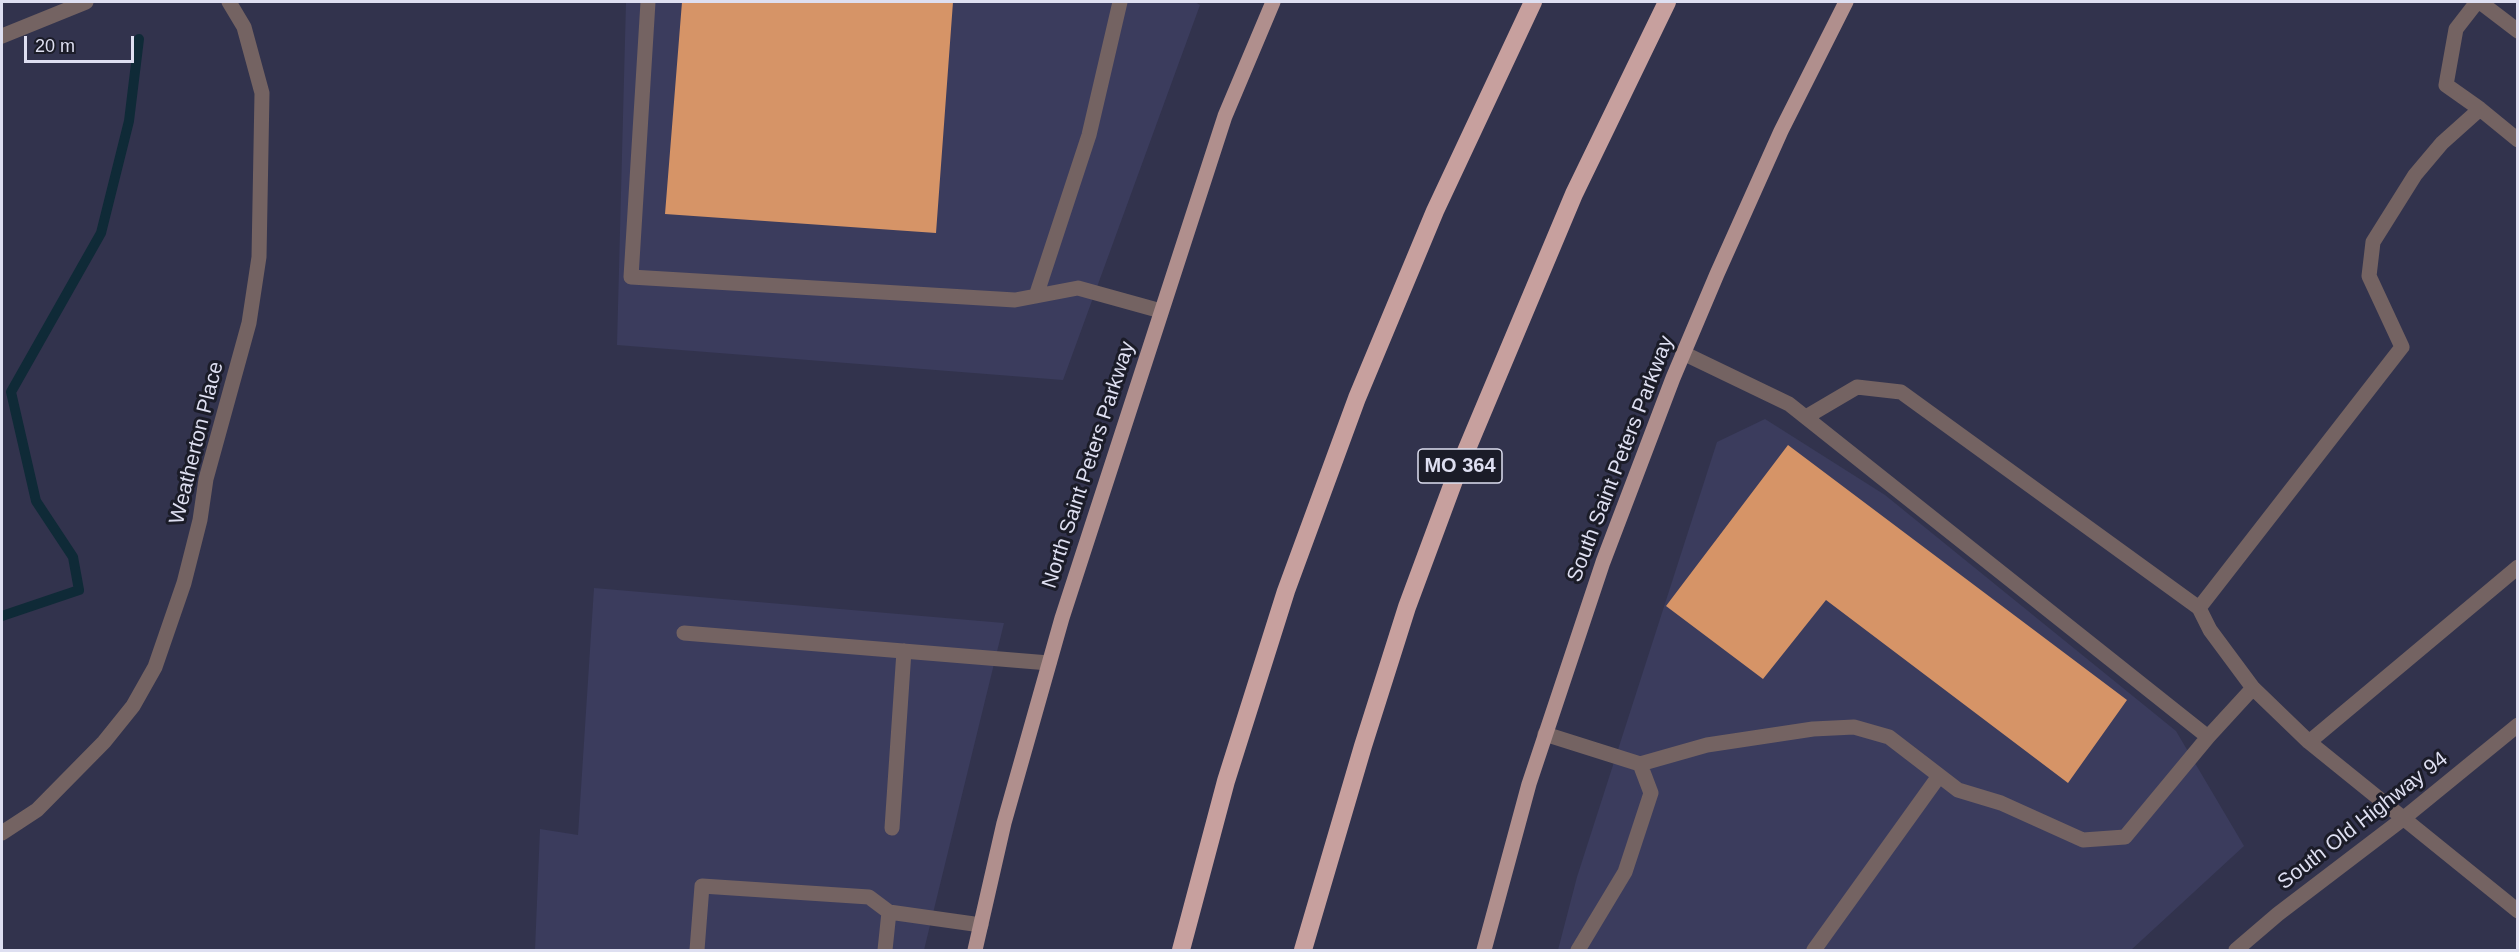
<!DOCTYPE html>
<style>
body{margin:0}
#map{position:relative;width:2519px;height:952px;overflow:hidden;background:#32334d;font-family:Helvetica,sans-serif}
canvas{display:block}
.frame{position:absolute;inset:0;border:3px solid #dedff1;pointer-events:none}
.scale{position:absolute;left:24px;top:36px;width:110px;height:27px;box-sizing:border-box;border:3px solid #dedff1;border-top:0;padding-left:8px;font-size:18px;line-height:21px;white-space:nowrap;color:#dedff1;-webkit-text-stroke:4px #1b1c28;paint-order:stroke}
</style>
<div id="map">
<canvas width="2519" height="952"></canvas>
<div class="frame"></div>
<div class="scale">20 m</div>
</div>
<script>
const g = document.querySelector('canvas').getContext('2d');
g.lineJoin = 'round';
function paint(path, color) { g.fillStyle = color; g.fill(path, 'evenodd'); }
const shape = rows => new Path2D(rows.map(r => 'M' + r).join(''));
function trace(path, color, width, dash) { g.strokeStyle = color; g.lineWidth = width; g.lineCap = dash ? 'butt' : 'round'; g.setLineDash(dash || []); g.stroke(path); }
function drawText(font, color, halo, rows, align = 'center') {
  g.font = font + ' Helvetica,sans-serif'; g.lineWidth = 6; g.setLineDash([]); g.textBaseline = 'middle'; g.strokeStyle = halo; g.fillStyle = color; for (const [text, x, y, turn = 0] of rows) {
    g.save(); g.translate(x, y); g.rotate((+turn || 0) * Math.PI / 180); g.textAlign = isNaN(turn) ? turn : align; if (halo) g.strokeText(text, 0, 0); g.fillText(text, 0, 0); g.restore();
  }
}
const built = shape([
 [626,2,1195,2,1200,5,1063,380,617,345],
 [1765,419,1885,495,2176,731,2244,846,2131,950,1558,950,1577,877,1717,442],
 [594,588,1004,623,924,950,535,950,540,829,578,835]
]);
const stream = shape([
 [2,616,79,590,73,557,36,501,11,392,101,233,129,121,139,39]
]);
const building = shape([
 [682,2,953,2,936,233,665,214],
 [1788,445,2127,700,2068,783,1826,600,1763,679,1666,606]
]);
const minor = shape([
 [648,2,631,277,1015,300,1078,288,1161,311],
 [2477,2,2456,29,2446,85,2480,109,2518,140],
 [2480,2,2518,31],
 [2,36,86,2],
 [2480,109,2442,143,2415,175,2373,242,2369,276,2402,347,2199,608,2210,630,2253,688,2309,742,2518,911],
 [1036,296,1089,135,1120,2],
 [1683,353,1789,404,2208,737],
 [1806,417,1857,387,1901,392,2199,608],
 [684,633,1049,663],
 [1545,734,1640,764,1651,793,1625,872,1578,950],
 [2309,742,2518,567],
 [1640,764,1707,745,1813,729,1854,727,1889,737,1958,790,2001,803,2083,840,2125,837,2208,737,2253,688],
 [892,828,904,651],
 [2,833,37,810,104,742,133,706,155,667,184,583,200,520,206,479,249,323,259,257,262,93,244,27,229,2],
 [697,950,702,886,869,897,889,912,981,925],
 [885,950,889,912],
 [1814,950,1939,776],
 [2236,950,2278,914,2404,818,2518,725]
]);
const major = shape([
 [975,950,1004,823,1062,618,1225,116,1273,2],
 [1484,950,1529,784,1603,562,1673,378,1717,274,1781,131,1846,2]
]);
const highway = shape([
 [1181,950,1226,781,1286,591,1357,398,1435,211,1533,2],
 [1303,950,1363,746,1407,607,1456,475,1574,194,1667,2]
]);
const shields = [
 [1460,466,84]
];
const shieldNames = [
 ["MO 364",1460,466]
];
const streetNames = [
 ["Weatherton Place",197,443,-76],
 ["South Saint Peters Parkway",1621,459,-69],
 ["North Saint Peters Parkway",1089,465,-72],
 ["South Old Highway 94",2363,821,-38]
];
paint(built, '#3b3c5d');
trace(stream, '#0f2a37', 10);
paint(building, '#d69467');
trace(minor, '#746362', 15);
trace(major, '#b08f8d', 15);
trace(highway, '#c7a09e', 18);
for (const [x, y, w] of shields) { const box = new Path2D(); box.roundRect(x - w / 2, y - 17, w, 34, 4.5); g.fillStyle = '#1b1c28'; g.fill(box); trace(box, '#dedff1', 1.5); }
drawText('bold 20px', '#dedff1', null, shieldNames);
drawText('21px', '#dedff1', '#1b1c28', streetNames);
</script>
